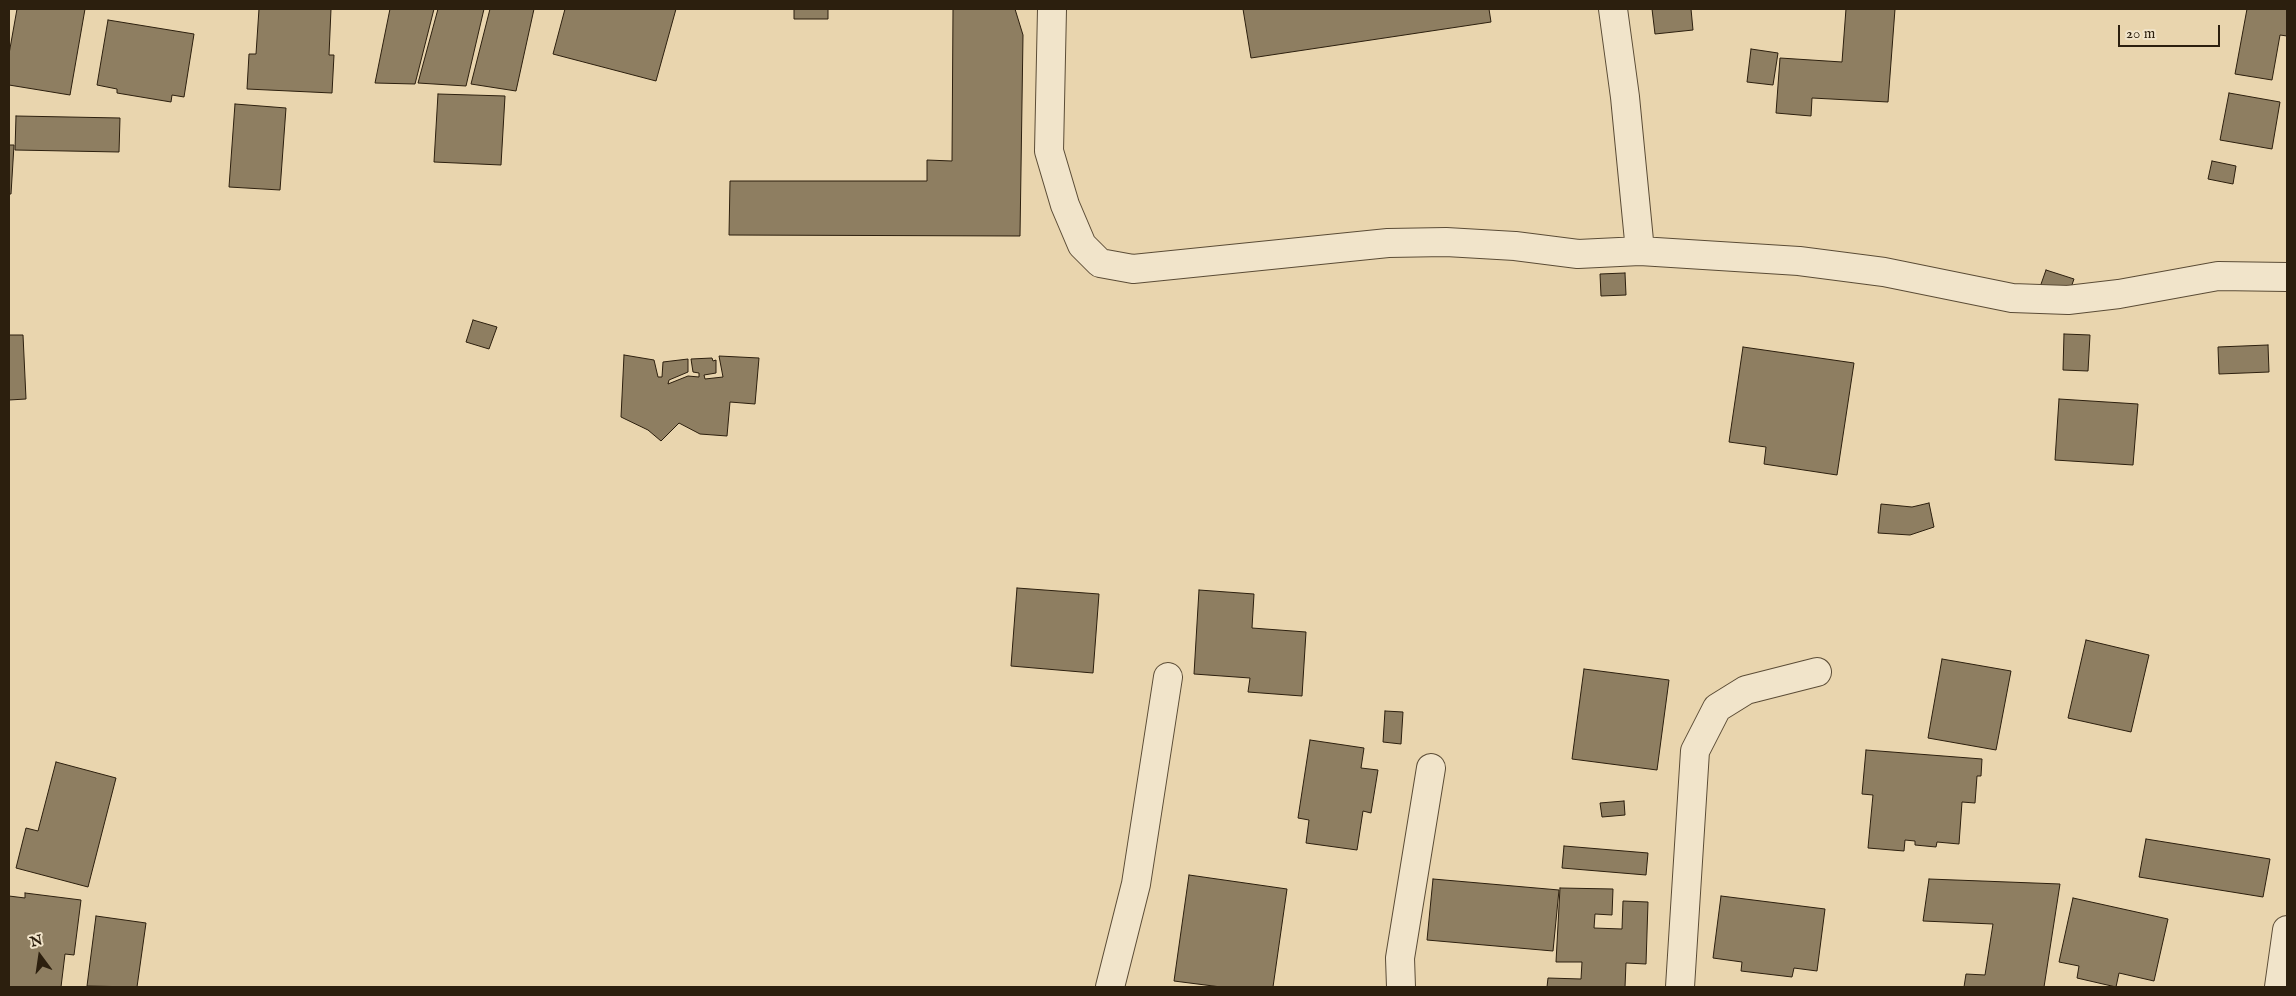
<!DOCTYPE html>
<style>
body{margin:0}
#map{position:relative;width:2296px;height:996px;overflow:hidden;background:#e9d5ae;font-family:"IM FELL English",serif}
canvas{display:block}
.frame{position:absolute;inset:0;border:10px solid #2c1f0e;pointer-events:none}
.north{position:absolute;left:15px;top:931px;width:50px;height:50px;-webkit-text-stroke:4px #f1e4ca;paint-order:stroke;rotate:346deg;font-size:14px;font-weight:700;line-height:20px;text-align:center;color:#2c1f0e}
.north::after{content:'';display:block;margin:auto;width:18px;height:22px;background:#2c1f0e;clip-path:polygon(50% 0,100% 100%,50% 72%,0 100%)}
.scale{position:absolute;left:2118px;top:25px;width:102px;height:22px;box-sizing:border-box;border:2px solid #2c1f0e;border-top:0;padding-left:6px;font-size:15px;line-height:18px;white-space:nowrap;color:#2c1f0e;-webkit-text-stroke:4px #f1e4ca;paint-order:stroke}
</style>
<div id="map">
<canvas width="2296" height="996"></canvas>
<div class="frame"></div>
<div class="north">N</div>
<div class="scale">20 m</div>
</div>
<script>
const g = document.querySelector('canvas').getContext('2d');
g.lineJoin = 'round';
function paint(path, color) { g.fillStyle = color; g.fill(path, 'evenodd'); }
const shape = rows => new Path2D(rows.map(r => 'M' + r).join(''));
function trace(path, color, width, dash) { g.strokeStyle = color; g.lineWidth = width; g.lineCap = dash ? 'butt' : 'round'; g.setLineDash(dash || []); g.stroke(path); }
const building = shape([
 [17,9,85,9,70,95,9,85,9,54,17,9],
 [259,9,331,9,329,55,334,55,332,93,247,89,249,54,256,54,259,9],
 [390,9,434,9,415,84,375,83,390,9],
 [438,9,484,9,466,86,418,83,438,9],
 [490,9,534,9,516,91,471,84,490,9],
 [565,9,676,9,656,81,553,54,565,9],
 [794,9,828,9,828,19,794,19,794,9],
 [953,9,1015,9,1023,35,1020,236,729,235,730,181,927,181,927,160,952,161,953,9],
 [1243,9,1489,9,1491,22,1251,58,1243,9],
 [1652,9,1691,9,1693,30,1655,34,1652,9],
 [1846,9,1895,9,1888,102,1812,98,1811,116,1776,113,1780,58,1842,62,1846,9],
 [2247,9,2287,9,2287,36,2280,35,2272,80,2235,74,2247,9],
 [108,20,194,34,184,97,172,95,171,102,117,93,117,89,97,85,108,20],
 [1751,49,1778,53,1773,85,1747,82,1751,49],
 [2229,93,2280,102,2272,149,2220,140,2229,93],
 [438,94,505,96,501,165,434,162,438,94],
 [235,104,286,108,280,190,229,187,235,104],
 [16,116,120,118,119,152,15,150,16,116],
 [9,145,14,145,11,194,9,194,9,145],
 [2212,161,2236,166,2233,184,2208,179,2212,161],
 [2046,270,2074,279,2068,296,2040,287,2046,270],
 [1625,273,1626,295,1601,296,1600,274,1625,273],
 [473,320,497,327,489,349,466,342,473,320],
 [2064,334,2090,335,2088,371,2063,370,2064,334],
 [9,335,23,335,26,399,9,400,9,335],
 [2268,345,2269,372,2219,374,2218,347,2268,345],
 [1743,347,1854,363,1837,475,1764,464,1766,447,1729,442,1743,347],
 [624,355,654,360,658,377,662,377,663,362,688,359,688,372,669,380,668,384,688,376,699,377,699,373,693,372,691,359,712,358,713,361,716,360,716,373,704,375,705,379,723,377,719,356,759,358,755,404,730,402,727,436,700,434,679,423,661,441,648,430,621,417,624,355],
 [2059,399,2138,404,2133,465,2055,460,2059,399],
 [1929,503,1934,527,1910,535,1878,533,1881,504,1912,507,1929,503],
 [1017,588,1099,594,1093,673,1011,666,1017,588],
 [1199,590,1254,594,1252,628,1306,632,1302,696,1248,692,1250,678,1194,674,1199,590],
 [2086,640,2149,655,2131,732,2068,718,2086,640],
 [1942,659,2011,671,1996,750,1928,738,1942,659],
 [1584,669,1669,680,1657,770,1572,759,1584,669],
 [1385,711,1403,712,1401,744,1383,742,1385,711],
 [1310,740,1364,748,1361,768,1378,770,1371,813,1363,811,1357,850,1306,843,1309,820,1298,818,1310,740],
 [1866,750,1982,759,1981,776,1977,776,1975,803,1962,802,1959,844,1937,842,1936,847,1915,845,1915,841,1905,840,1904,851,1868,848,1873,795,1862,794,1866,750],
 [56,762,116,778,88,887,16,868,26,828,38,831,56,762],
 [1624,801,1625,815,1602,817,1600,803,1624,801],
 [2146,839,2270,859,2263,897,2139,877,2146,839],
 [1564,846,1648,853,1646,875,1562,868,1564,846],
 [1189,875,1287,889,1273,987,1221,987,1174,981,1189,875],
 [1433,879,1559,890,1553,951,1427,940,1433,879],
 [1929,879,2060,884,2044,987,1964,987,1966,974,1985,975,1993,924,1923,921,1929,879],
 [1560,888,1613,889,1612,915,1595,914,1594,928,1622,929,1623,901,1648,902,1646,964,1626,963,1625,987,1547,987,1548,978,1581,979,1582,962,1556,962,1560,888],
 [25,893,81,900,74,955,65,954,61,987,9,987,9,896,25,898,25,893],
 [1721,896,1825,909,1817,971,1794,968,1792,977,1741,971,1742,962,1713,958,1721,896],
 [2073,898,2168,919,2154,981,2119,973,2116,987,2077,978,2079,966,2059,962,2073,898],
 [96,916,146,923,137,987,87,986,96,916]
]);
const minor = shape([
 [1052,9,1049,151,1065,205,1082,245,1100,263,1133,269,1388,243,1446,242,1515,246,1578,254,1640,251,1799,261,1884,272,2012,298,2068,300,2119,294,2218,276,2287,277],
 [1613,9,1625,97,1640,251],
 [1110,987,1136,884,1168,677],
 [1401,987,1400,958,1431,768],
 [1680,987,1695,751,1717,708,1746,690,1817,672],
 [2279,987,2287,930]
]);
paint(building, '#8e7e61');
trace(building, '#2c1f0e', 1);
trace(minor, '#5b4c36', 30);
trace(minor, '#f1e4ca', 28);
</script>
